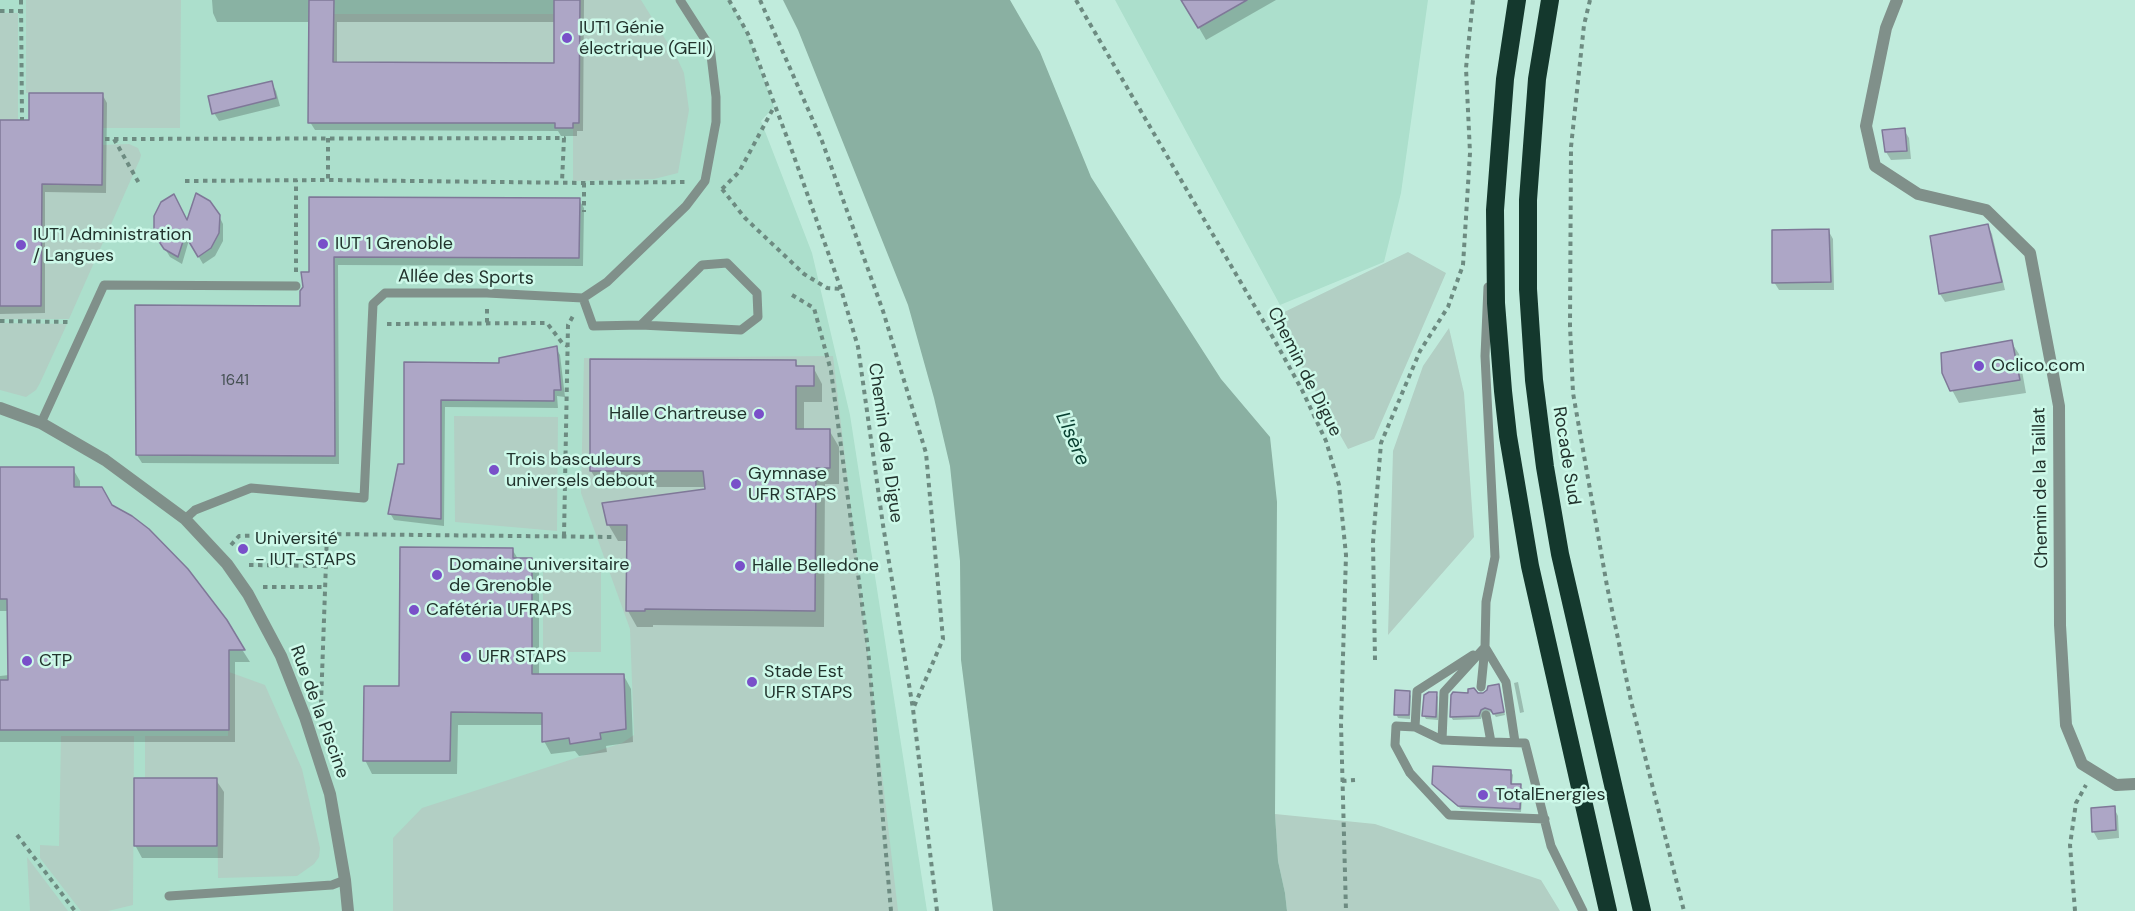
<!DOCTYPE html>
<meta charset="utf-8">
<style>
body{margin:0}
canvas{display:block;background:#c0ebdc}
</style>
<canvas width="2135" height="911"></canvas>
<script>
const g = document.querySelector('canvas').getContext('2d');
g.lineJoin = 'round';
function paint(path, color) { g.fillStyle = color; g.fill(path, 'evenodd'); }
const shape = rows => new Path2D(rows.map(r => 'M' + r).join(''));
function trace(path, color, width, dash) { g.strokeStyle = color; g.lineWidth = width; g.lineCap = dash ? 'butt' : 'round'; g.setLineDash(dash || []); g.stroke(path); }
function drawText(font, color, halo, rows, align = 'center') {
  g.font = font + ' "DM Sans",sans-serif'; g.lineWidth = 5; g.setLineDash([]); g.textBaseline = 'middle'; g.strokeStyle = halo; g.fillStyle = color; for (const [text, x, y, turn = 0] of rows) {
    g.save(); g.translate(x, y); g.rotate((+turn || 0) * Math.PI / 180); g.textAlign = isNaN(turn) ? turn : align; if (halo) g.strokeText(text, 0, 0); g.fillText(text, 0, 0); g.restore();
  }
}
const built = shape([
 [0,0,729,0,748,34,774,107,761,121,812,253,850,415,927,911,0,911],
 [1115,0,1428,0,1401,193,1384,262,1280,305]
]);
const green = shape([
 [26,0,181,0,180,128,103,128,102,93,26,93],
 [580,0,641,0,677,58,684,73,689,110,678,173,654,179,573,181,573,123,579,123],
 [0,13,18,13,18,120,0,120],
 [334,14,554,14,554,63,333,62],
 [129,144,138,148,141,155,140,159,69,319,0,319,0,306,42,184,102,185,103,145],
 [1408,252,1446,273,1374,439,1348,449,1274,317],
 [0,323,67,324,40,383,36,390,26,397,0,390],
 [1449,328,1464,393,1474,537,1388,635,1393,451,1423,366],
 [833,356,898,911,393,911,393,838,422,808,622,743,634,735,630,629,581,493,584,358],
 [454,416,558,417,557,531,455,522],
 [601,563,601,652,543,652,543,564],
 [229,672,265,685,302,769,320,848,319,857,314,864,297,876,218,878,217,778,166,778,145,782,145,736,228,736],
 [61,736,134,736,133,905,108,911,81,911,40,858,40,845,59,846],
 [1275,814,1375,824,1541,880,1560,911,1287,911,1285,893,1278,861],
 [27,857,68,911,30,911]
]);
const water = shape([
 [783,0,1010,0,1040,52,1091,177,1221,379,1270,437,1277,502,1275,814,1278,861,1285,893,1287,911,993,911,961,660,960,561,950,466,934,398,908,305,798,30]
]);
const shadow = shape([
 [212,0,584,0,583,131,577,131,577,136,561,136,558,131,315,130,310,122,310,22,217,22,213,13],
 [337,22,555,22,555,65,337,64],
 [1183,0,1276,0,1206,40],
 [271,83,276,91,280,106,219,121,214,113],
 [102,94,107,103,106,193,45,192,45,313,0,314,0,121,31,122],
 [1904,130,1909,138,1911,159,1891,160,1886,152,1884,131],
 [310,199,579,200,584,208,583,266,338,265,339,464,142,463,137,455,301,307,310,273],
 [219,216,223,224,223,241,215,256,203,264,189,240,182,264,170,257,156,234],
 [1988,226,1992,234,2005,290,1945,302,1940,294],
 [1828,230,1833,239,1834,290,1779,290,1774,282],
 [2011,342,2019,354,2026,393,1959,403,1952,390],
 [556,348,560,355,565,397,557,396,558,408,445,407,444,526,394,520,390,513,405,465,405,364,501,364],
 [795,361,798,367,813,367,822,384,822,402,804,402,804,430,829,430,839,447,839,484,825,484,824,627,653,625,653,627,637,627,628,611,628,541,618,541,608,524,706,490,706,487,601,487,591,471],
 [0,468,73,469,80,481,80,489,131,517,165,545,208,596,250,662,235,662,235,742,0,742,0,676,9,675,9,611,0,611],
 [512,549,518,559,532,559,539,572,539,676,624,676,631,689,633,742,606,746,607,752,579,756,575,751,551,754,544,741,544,725,458,725,457,774,372,774,365,760,401,688],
 [1518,682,1524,712,1520,713,1514,683],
 [1498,685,1505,715,1496,717,1494,714,1488,711,1483,714,1481,719,1453,720,1451,717,1477,694,1484,695],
 [1409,692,1411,696,1410,719,1398,718,1396,714],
 [1436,693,1438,697,1438,720,1426,719,1424,716],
 [1510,771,1513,775,1512,785,1520,786,1523,789,1521,812,1461,809,1434,784],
 [216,780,224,792,223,858,142,858,135,845],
 [2114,808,2118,816,2119,838,2098,840,2093,831]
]);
const building = shape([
 [309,0,334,0,333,62,554,63,554,0,580,0,579,123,573,123,573,128,555,128,555,123,308,123,309,0],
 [1181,0,1247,0,1198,28,1181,0],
 [272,81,276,98,212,114,208,96,272,81],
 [29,93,103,93,102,185,42,184,41,306,0,306,0,120,29,120,29,93],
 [1905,128,1907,151,1885,152,1882,130,1905,128],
 [196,193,210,201,220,215,219,233,211,248,198,257,185,235,178,257,164,249,154,234,154,216,161,202,174,194,187,220,196,193],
 [309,197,580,198,579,258,334,257,335,456,136,455,135,305,300,306,300,291,303,287,301,272,309,272,309,197],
 [1988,224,2002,282,1939,294,1930,236,1988,224],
 [1829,229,1831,282,1772,283,1772,230,1829,229],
 [2012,340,2020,380,1950,391,1942,373,1941,353,2012,340],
 [557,346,561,390,554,390,554,401,441,400,441,519,388,514,398,464,404,464,404,362,499,363,499,358,557,346],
 [590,359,796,360,796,366,814,366,814,386,796,386,796,429,830,429,830,468,816,468,815,611,645,609,645,611,626,611,627,525,607,525,602,503,705,489,703,471,590,471,590,359],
 [0,467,74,467,74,487,102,487,112,505,132,516,149,529,188,569,227,620,245,650,229,650,229,730,0,730,0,680,8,680,7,599,0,599,0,467],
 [400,547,513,548,513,558,532,558,532,674,624,674,626,729,600,733,601,739,570,744,569,738,542,742,542,713,451,712,450,761,363,761,364,686,399,686,400,547],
 [1499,684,1504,712,1493,714,1491,710,1485,708,1481,710,1479,716,1450,717,1451,695,1453,692,1468,693,1468,689,1474,688,1478,693,1483,693,1487,690,1488,686,1499,684],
 [1395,690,1410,691,1409,715,1394,715,1395,690],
 [1429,692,1437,692,1436,717,1422,716,1424,695,1429,692],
 [1433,766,1511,770,1511,784,1521,784,1520,809,1458,806,1432,784,1433,766],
 [134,778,217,778,217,846,134,846,134,778],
 [2115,806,2116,830,2092,832,2091,808,2115,806]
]);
const path = shape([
 [21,0,22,120],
 [729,0,748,34,791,148,841,289,858,347,883,525,913,709,937,911],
 [760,0,822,141,883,311,926,453,943,639,913,709],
 [1076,0,1275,341,1302,390,1326,441,1339,485,1346,555,1341,724,1346,911],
 [1590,0,1584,25,1571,147,1570,326,1573,393,1607,586,1631,701,1684,911],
 [0,11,21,11],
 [328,138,328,180],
 [105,139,564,138,562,182],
 [114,139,140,185],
 [185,181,328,180,584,183,685,182],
 [584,183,584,212],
 [722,189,745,218,804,274,827,288,841,289],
 [722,189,739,172,774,107],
 [296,272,296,180],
 [792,295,814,308,831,371,868,649,891,911],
 [487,309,487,323],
 [0,321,70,322],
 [387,324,547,323,563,344,568,346],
 [564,536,568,325,573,316],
 [231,545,239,536,327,534],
 [249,565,326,566],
 [263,587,325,587],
 [1375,660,1373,542,1381,443,1420,351,1448,307,1463,265,1470,153,1466,68,1473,0],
 [321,704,327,534,613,537],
 [1342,781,1355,780],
 [17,835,75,911],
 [2075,911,2070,845,2076,803,2086,785]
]);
const lane = shape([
 [583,298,593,326,641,325,741,330,758,317,757,293,727,263,702,265,641,325],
 [41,423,104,285,296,286],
 [185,519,195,510,251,488,364,498,373,304,385,293,487,293,583,298,607,282,686,206,705,181,716,122,716,97,710,47,680,0],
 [1485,647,1444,692,1442,740,1491,742],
 [1485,647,1506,682,1515,742],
 [1481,687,1485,647,1486,602,1495,557,1485,356,1488,287],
 [1486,715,1491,742,1525,743,1551,846,1583,911],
 [1415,727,1417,691,1473,655],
 [1442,740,1415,727,1396,726,1395,745,1410,773,1449,815,1545,819],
 [169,896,332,885,345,880]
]);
const street = shape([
 [1897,0,1886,28,1866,126,1875,166,1918,194,1986,210,2030,253,2059,406,2060,625,2066,725,2082,764,2116,785,2135,784],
 [0,408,41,423,105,460,185,519,227,564,248,594,281,656,305,717,330,794,345,880,348,911]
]);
const highway = shape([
 [1517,0,1505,79,1495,210,1496,303,1503,391,1508,436,1530,566,1608,911],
 [1550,0,1537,79,1528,200,1528,289,1534,380,1545,467,1560,554,1642,911]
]);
const markers = [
 [567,38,6,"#7950c9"],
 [323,244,6,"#7950c9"],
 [21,245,6,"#7950c9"],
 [1979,366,6,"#7950c9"],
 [759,414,6,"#7950c9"],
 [494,470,6,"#7950c9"],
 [736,484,6,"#7950c9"],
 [243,549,6,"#7950c9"],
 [740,566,6,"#7950c9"],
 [437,575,6,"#7950c9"],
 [414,610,6,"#7950c9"],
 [466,657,6,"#7950c9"],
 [27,661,6,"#7950c9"],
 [752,682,6,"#7950c9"],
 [1483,795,6,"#7950c9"]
];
const numberNames = [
 ["1641",235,381]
];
const poiNames = [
 ["IUT1 Génie",579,28],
 ["électrique (GEII)",579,49],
 ["IUT1 Administration",33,235],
 ["/ Langues",33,256],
 ["IUT 1 Grenoble",335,244],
 ["Oclico.com",1991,366],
 ["Halle Chartreuse",747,414,"right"],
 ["Trois basculeurs",506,460],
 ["universels debout",506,481],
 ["Gymnase",748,474],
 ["UFR STAPS",748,495],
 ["Université",255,539],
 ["- IUT-STAPS",255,560],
 ["Domaine universitaire",449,565],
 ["de Grenoble",449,586],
 ["Halle Belledone",752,566],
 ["Cafétéria UFRAPS",426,610],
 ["UFR STAPS",478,657],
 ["CTP",39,661],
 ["Stade Est",764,672],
 ["UFR STAPS",764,693],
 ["TotalEnergies",1495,795]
];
const streetNames = [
 ["Allée des Sports",466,278,1],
 ["Chemin de Digue",1304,372,63],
 ["Chemin de la Digue",885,443,82],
 ["Rocade Sud",1566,456,81],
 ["Chemin de la Taillat",2041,488,-91],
 ["Rue de la Piscine",319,712,70]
];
const waterNames = [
 ["L'Isère",1072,439,66]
];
paint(built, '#acdfcc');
paint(green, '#b2cfc4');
paint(water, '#8ab0a2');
paint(shadow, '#0003');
paint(building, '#ada6c6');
trace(building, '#7f7898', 1.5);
trace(path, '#6d8b81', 4, [4.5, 4.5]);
trace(lane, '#80908a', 9);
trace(street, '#80908a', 12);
trace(highway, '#14382d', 18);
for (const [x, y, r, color] of markers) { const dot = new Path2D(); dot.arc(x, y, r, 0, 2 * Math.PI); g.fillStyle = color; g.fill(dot); trace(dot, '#cdf9e9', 2); }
drawText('15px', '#455053', null, numberNames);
drawText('18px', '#22332d', '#cdf9e9', poiNames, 'left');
drawText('18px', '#22332d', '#cdf9e9', streetNames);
drawText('italic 20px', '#094032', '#cdf9e9', waterNames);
</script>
